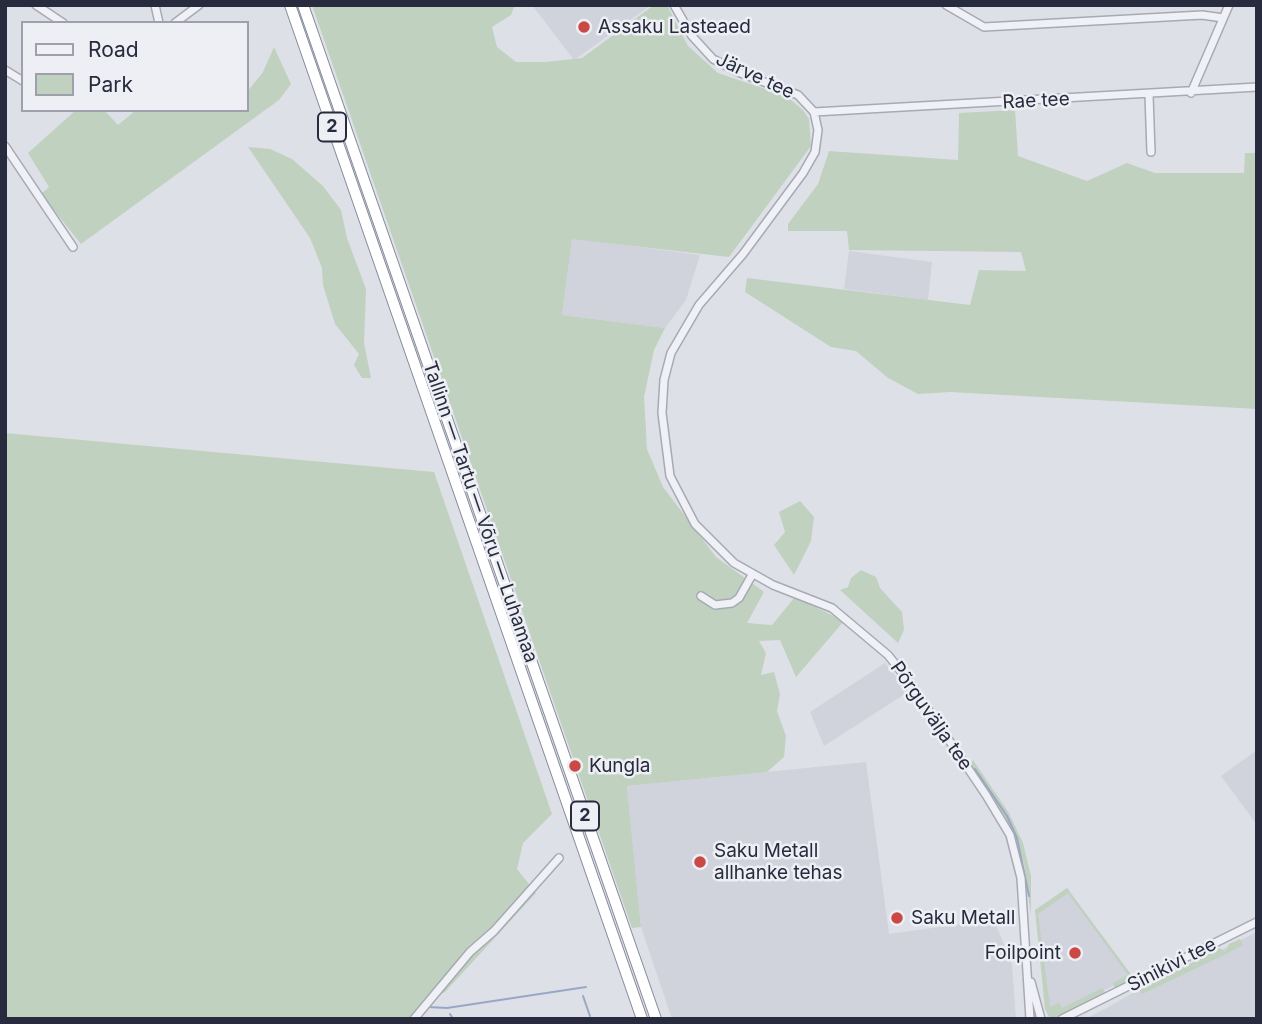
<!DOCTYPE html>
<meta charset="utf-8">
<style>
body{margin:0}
#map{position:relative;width:1262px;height:1024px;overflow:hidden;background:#dee0e7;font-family:Inter,sans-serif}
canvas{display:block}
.frame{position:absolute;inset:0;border:7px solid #272b3d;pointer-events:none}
.legend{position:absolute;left:21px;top:21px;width:228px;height:91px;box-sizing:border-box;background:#edeff5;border:2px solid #9ea1ab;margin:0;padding:9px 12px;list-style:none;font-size:21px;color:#272b3d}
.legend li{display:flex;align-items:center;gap:14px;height:35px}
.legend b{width:35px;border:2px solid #9ea1ab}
</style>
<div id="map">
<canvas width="1262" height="1024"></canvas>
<div class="frame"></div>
<ul class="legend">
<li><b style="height:9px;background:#f0f1f6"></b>Road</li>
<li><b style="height:19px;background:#c0d1bf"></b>Park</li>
</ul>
</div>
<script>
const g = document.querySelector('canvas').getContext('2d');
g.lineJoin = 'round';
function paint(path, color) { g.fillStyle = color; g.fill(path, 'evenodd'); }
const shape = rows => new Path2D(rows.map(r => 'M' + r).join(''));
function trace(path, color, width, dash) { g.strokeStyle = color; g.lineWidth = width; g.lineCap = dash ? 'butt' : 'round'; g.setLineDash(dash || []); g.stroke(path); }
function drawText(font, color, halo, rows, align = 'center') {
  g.font = font + ' Inter,sans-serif'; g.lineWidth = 5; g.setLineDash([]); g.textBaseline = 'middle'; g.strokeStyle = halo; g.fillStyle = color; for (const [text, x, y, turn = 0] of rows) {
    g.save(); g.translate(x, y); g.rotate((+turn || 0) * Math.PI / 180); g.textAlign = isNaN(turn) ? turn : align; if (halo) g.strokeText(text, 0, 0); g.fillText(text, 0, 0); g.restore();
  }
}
const built = shape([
 [532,5,651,5,574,60],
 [572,238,700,255,686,300,665,328,562,315],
 [849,251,932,262,928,300,844,289],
 [885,663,908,692,824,746,810,712],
 [1257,750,1257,825,1221,776],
 [866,762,889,934,991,920,995,922,1012,965,1016,1019,672,1019,641,927,627,786],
 [1067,888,1130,977,1060,1013,1048,1009,1036,910],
 [1257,932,1257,1019,1085,1019,1140,991]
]);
const green = shape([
 [312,5,515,5,511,15,492,27,497,47,516,62,545,62,582,58,654,5,667,5,688,46,718,73,786,96,803,110,809,119,811,146,729,257,572,239,562,315,665,328,654,350,644,397,647,449,663,487,716,557,764,592,747,623,772,625,795,597,844,621,796,677,780,640,759,641,766,653,761,675,774,672,780,694,777,711,786,736,784,757,767,772,627,786,641,927,632,928],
 [274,47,291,84,279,100,81,244,41,194,49,187,28,153,76,110,104,110,118,125,136,110,247,110,247,92,263,72],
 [1015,110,1018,156,1087,181,1127,163,1155,173,1244,173,1245,153,1257,153,1257,409,950,392,918,394,888,378,856,351,831,347,745,292,747,278,970,305,979,270,1026,271,1021,252,849,250,847,231,788,231,788,224,818,184,829,151,958,160,959,113],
 [248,147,270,149,292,159,323,186,341,210,347,238,366,289,364,343,371,378,362,378,354,365,359,354,335,324,323,285,322,268,310,238],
 [5,433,434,472,552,814,523,843,517,869,536,893,445,992,427,1000,410,1019,5,1019],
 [800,501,814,517,811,541,794,575,774,545,785,532,779,512],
 [861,570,876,577,880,588,902,612,904,630,898,643,840,590,848,587,851,578],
 [973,760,1009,813,1023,843,1031,876,1031,915,1024,864,1015,839,970,765],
 [1067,888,1133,977,1119,988,1114,987,1113,983,1128,975,1068,893,1038,914,1050,1007,1059,1003,1062,1008,1102,988,1105,992,1059,1019,1050,1019,1045,1009,1035,910],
 [1240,939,1243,945,1224,955,1142,994,1140,991,1107,1007,1220,948,1225,952,1229,944]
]);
const stream = shape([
 [975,769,1007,816,1017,838,1029,896],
 [583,996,590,1016],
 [428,1007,447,1008,586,987],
 [450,1014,453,1019]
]);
const minor = shape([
 [36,5,63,23],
 [155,5,159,23],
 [674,5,692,36,713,59,738,72,798,95,814,112,818,130,815,152,803,173,743,254,699,305,671,353,664,380,662,413,670,476,695,524,734,563,773,585,832,608,888,655,911,684,986,795,1010,835,1021,878,1030,1019],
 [946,5,984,27,1202,15,1223,18],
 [175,23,199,5],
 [5,70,23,81],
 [1191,93,1229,5],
 [1149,95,1151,152],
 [814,112,1257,87],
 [5,146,73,247],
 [701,596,715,605,732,603,739,598,752,575],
 [1031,982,1041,1019],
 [414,1019,470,952,494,931,559,858],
 [1062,1019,1257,922]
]);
const highway = shape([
 [290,5,642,1019],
 [303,5,656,1019]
]);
const markers = [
 [584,27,7,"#ca4945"],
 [575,766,7,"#ca4945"],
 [700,862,7,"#ca4945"],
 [897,918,7,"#ca4945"],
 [1075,953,7,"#ca4945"]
];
const shields = [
 [332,127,28],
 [585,816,28]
];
const shieldNames = [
 ["2",332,127],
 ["2",585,816]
];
const poiNames = [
 ["Assaku Lasteaed",598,27],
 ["Kungla",589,766],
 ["Saku Metall",714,851],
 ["allhanke tehas",714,873],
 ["Saku Metall",911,918],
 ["Foilpoint",1061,953,"right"]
];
const streetNames = [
 ["Järve tee",755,76,25],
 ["Rae tee",1036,101,-3],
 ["Tallinn — Tartu — Võru — Luhamaa",480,512,71],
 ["Põrguvälja tee",931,716,55],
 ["Sinikivi tee",1172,965,-27]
];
paint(built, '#d0d2dc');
paint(green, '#c0d1bf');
trace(stream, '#99a7c7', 2);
trace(minor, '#a7aab4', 10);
trace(highway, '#868b9d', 12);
trace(minor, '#f0f1f6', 7);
trace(highway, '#fff', 10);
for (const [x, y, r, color] of markers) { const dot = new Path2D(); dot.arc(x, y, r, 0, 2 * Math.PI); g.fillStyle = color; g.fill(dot); trace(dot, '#edeff5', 2.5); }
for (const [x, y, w] of shields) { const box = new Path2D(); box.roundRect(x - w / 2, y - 14.5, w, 29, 5); g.fillStyle = '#edeff5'; g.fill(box); trace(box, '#272b3d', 2); }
drawText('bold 18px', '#272b3d', null, shieldNames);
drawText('19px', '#272b3d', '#edeff5', poiNames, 'left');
drawText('19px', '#272b3d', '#edeff5', streetNames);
</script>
